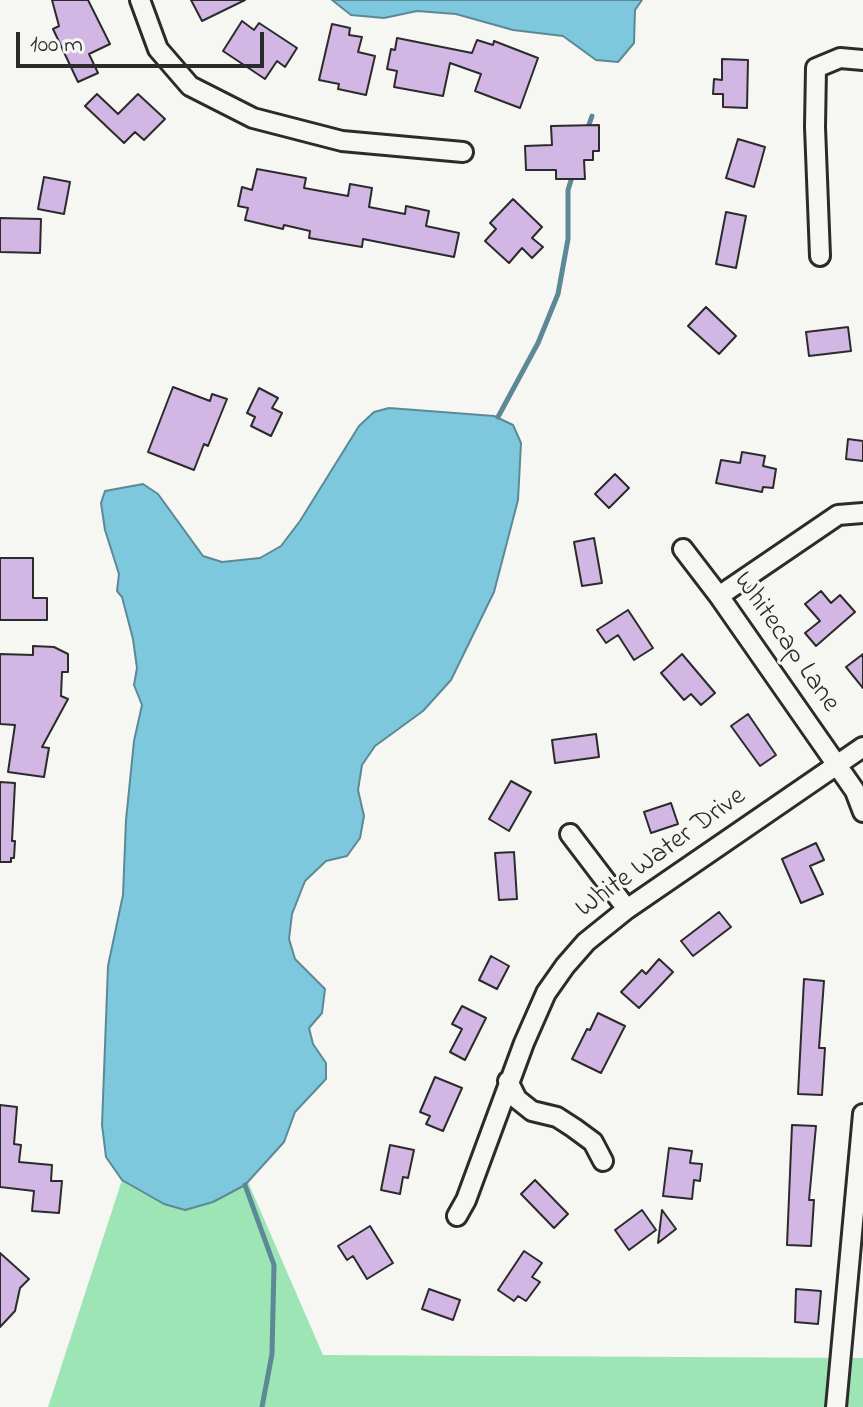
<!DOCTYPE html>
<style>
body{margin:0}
#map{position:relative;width:863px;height:1407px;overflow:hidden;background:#f6f6f2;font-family:"Indie Flower",sans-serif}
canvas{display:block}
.scale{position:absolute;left:16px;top:32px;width:248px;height:36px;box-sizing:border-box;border:4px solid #2b2b2b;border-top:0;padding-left:10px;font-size:24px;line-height:28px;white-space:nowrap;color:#2b2b2b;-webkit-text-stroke:6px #f6f6f2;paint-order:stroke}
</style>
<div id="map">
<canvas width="863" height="1407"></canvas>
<div class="scale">100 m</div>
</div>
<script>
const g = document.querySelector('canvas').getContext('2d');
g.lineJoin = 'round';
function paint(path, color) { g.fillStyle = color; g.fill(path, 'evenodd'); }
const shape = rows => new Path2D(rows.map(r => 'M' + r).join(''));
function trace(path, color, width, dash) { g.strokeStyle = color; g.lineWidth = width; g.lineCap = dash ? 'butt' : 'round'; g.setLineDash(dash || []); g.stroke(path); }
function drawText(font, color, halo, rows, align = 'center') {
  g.font = font + ' "Indie Flower",sans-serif'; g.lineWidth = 6; g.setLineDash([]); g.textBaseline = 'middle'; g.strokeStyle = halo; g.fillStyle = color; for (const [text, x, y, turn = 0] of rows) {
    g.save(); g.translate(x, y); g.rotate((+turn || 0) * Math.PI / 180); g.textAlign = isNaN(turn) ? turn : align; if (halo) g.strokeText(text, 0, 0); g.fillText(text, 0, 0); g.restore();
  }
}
const green = shape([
 [122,1180,164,1204,245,1185,248,1182,323,1355,863,1358,863,1407,48,1407]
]);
const water = shape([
 [332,0,642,0,635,10,634,43,618,62,596,60,563,36,513,30,456,14,417,11,384,18,351,15,332,0],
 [389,408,494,416,513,425,521,443,518,500,494,592,451,680,423,711,375,746,362,765,358,790,364,816,360,838,347,856,326,861,305,881,292,914,289,939,295,959,325,989,322,1013,309,1028,313,1044,326,1063,326,1079,295,1112,284,1142,245,1185,213,1202,185,1210,164,1204,122,1180,106,1157,102,1125,108,966,123,895,126,820,134,741,142,705,134,685,137,668,133,639,122,597,117,591,119,574,105,530,101,503,105,491,143,484,158,494,203,556,222,562,260,558,281,546,300,521,359,426,374,412,389,408]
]);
const stream = shape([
 [587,130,592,116],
 [498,417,538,343,558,294,568,239,568,190,573,174],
 [245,1185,274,1265,272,1354,262,1407]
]);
const building = shape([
 [52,0,88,0,110,44,89,54,98,73,78,82,53,29,59,26,52,0],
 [191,0,245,0,202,21,191,0],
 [242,21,254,30,259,23,297,48,285,67,277,61,265,79,223,51,242,21],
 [332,24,350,28,349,35,362,37,358,52,375,56,366,95,338,89,339,84,319,80,332,24],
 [397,38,472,53,477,40,493,45,494,41,538,58,520,108,475,91,481,74,450,63,443,96,394,87,397,71,387,69,391,49,395,50,397,38],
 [722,59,748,60,747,108,723,107,723,94,713,94,714,79,722,80,722,59],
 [97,94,118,114,138,94,165,119,144,140,135,132,124,143,85,106,97,94],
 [599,125,599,151,593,151,593,160,584,160,585,179,556,179,556,170,526,170,525,146,552,145,551,126,599,125],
 [738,139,765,147,754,187,726,178,738,139],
 [257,169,306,178,304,188,348,196,350,184,372,188,369,207,405,214,406,206,429,211,426,226,459,233,454,257,363,239,362,247,309,238,310,231,284,225,283,229,245,220,248,208,238,206,242,187,252,190,257,169],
 [44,177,70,182,64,214,38,209,44,177],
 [513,199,542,227,532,238,543,247,532,258,522,248,509,263,485,241,496,229,490,223,513,199],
 [726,212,746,216,736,268,716,264,726,212],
 [0,218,41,219,40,253,0,252,0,218],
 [706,307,736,336,719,354,688,326,706,307],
 [848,327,851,351,809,356,806,332,848,327],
 [173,387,210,401,212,394,227,399,208,446,204,444,194,470,148,452,173,387],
 [259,388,278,398,272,408,282,413,271,436,251,426,255,417,247,413,259,388],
 [848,439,863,441,863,461,846,459,848,439],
 [742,452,765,456,763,466,776,469,773,488,763,487,762,492,716,483,721,460,740,463,742,452],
 [615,474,629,488,609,508,595,494,615,474],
 [594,538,602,583,582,586,574,542,594,538],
 [0,558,33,558,33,598,47,598,47,620,0,620,0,558],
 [821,591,831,603,840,595,855,612,816,646,805,633,820,621,805,604,821,591],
 [628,610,653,648,634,660,618,635,606,643,597,630,628,610],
 [33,646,54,647,68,654,68,672,62,672,61,696,68,699,42,747,49,748,44,777,8,772,15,725,0,724,0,654,33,655,33,646],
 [682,654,715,693,701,705,691,694,684,700,661,673,682,654],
 [863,654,863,688,846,667,863,654],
 [748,714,776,755,760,766,731,726,748,714],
 [596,734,599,757,555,763,552,740,596,734],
 [511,781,531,792,509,831,489,819,511,781],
 [0,782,15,783,12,841,15,841,14,858,11,858,11,862,0,862,0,782],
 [671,803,678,824,651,833,644,812,671,803],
 [816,843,824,860,810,866,823,894,801,903,782,859,816,843],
 [514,852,517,899,499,900,495,853,514,852],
 [719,912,731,927,693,956,681,941,719,912],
 [491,956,509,966,497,989,479,980,491,956],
 [659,959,673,972,639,1008,621,992,642,970,646,974,659,959],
 [804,979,824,981,819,1048,825,1048,822,1095,798,1094,804,979],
 [462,1006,486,1018,465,1060,450,1052,462,1029,452,1024,462,1006],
 [598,1013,625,1026,601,1073,572,1059,587,1029,590,1030,598,1013],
 [435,1077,462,1088,443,1131,426,1124,430,1116,420,1112,435,1077],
 [0,1105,17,1107,14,1144,21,1145,19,1162,52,1165,51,1181,62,1181,59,1213,32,1211,34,1191,0,1187,0,1105],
 [792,1125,816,1126,809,1200,814,1200,811,1246,787,1245,792,1125],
 [390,1145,414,1150,408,1178,403,1177,400,1194,381,1190,390,1145],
 [669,1148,692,1151,690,1163,702,1164,700,1181,694,1180,692,1199,663,1196,669,1148],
 [535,1180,568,1214,554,1228,521,1194,535,1180],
 [642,1210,656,1230,629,1250,615,1230,642,1210],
 [662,1210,676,1229,658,1243,662,1210],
 [370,1226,393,1263,367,1279,353,1256,347,1260,338,1246,370,1226],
 [524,1251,542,1263,532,1277,540,1282,526,1301,518,1296,514,1301,498,1290,524,1251],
 [0,1253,29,1279,20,1288,15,1311,0,1327,0,1253],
 [429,1289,460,1300,453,1320,422,1309,429,1289],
 [796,1289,821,1291,818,1324,795,1322,796,1289]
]);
const minor = shape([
 [140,0,158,49,190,86,253,118,342,141,463,152],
 [820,256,815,127,816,68,840,58,863,60],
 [683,549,719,596,855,791,863,812],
 [719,596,838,515,863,513],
 [570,834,627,909],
 [508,1081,517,1099,532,1111,557,1117,574,1128,593,1142,603,1161],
 [457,1216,466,1200,524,1043,546,993,565,966,586,942,627,909,863,747],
 [836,1407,863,1114]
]);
const streetNames = [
 ["Whitecap Lane",785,643,55],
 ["White Water Drive",662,854,-36]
];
paint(green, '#9de5b4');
paint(water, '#7dc8dc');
trace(water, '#5c8995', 2);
trace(stream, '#5c8995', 5);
paint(building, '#d2b6e4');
trace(building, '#2b2b2b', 2);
trace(minor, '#2b2b2b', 24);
trace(minor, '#f6f6f2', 18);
drawText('28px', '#2b2b2b', '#f6f6f2', streetNames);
</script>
